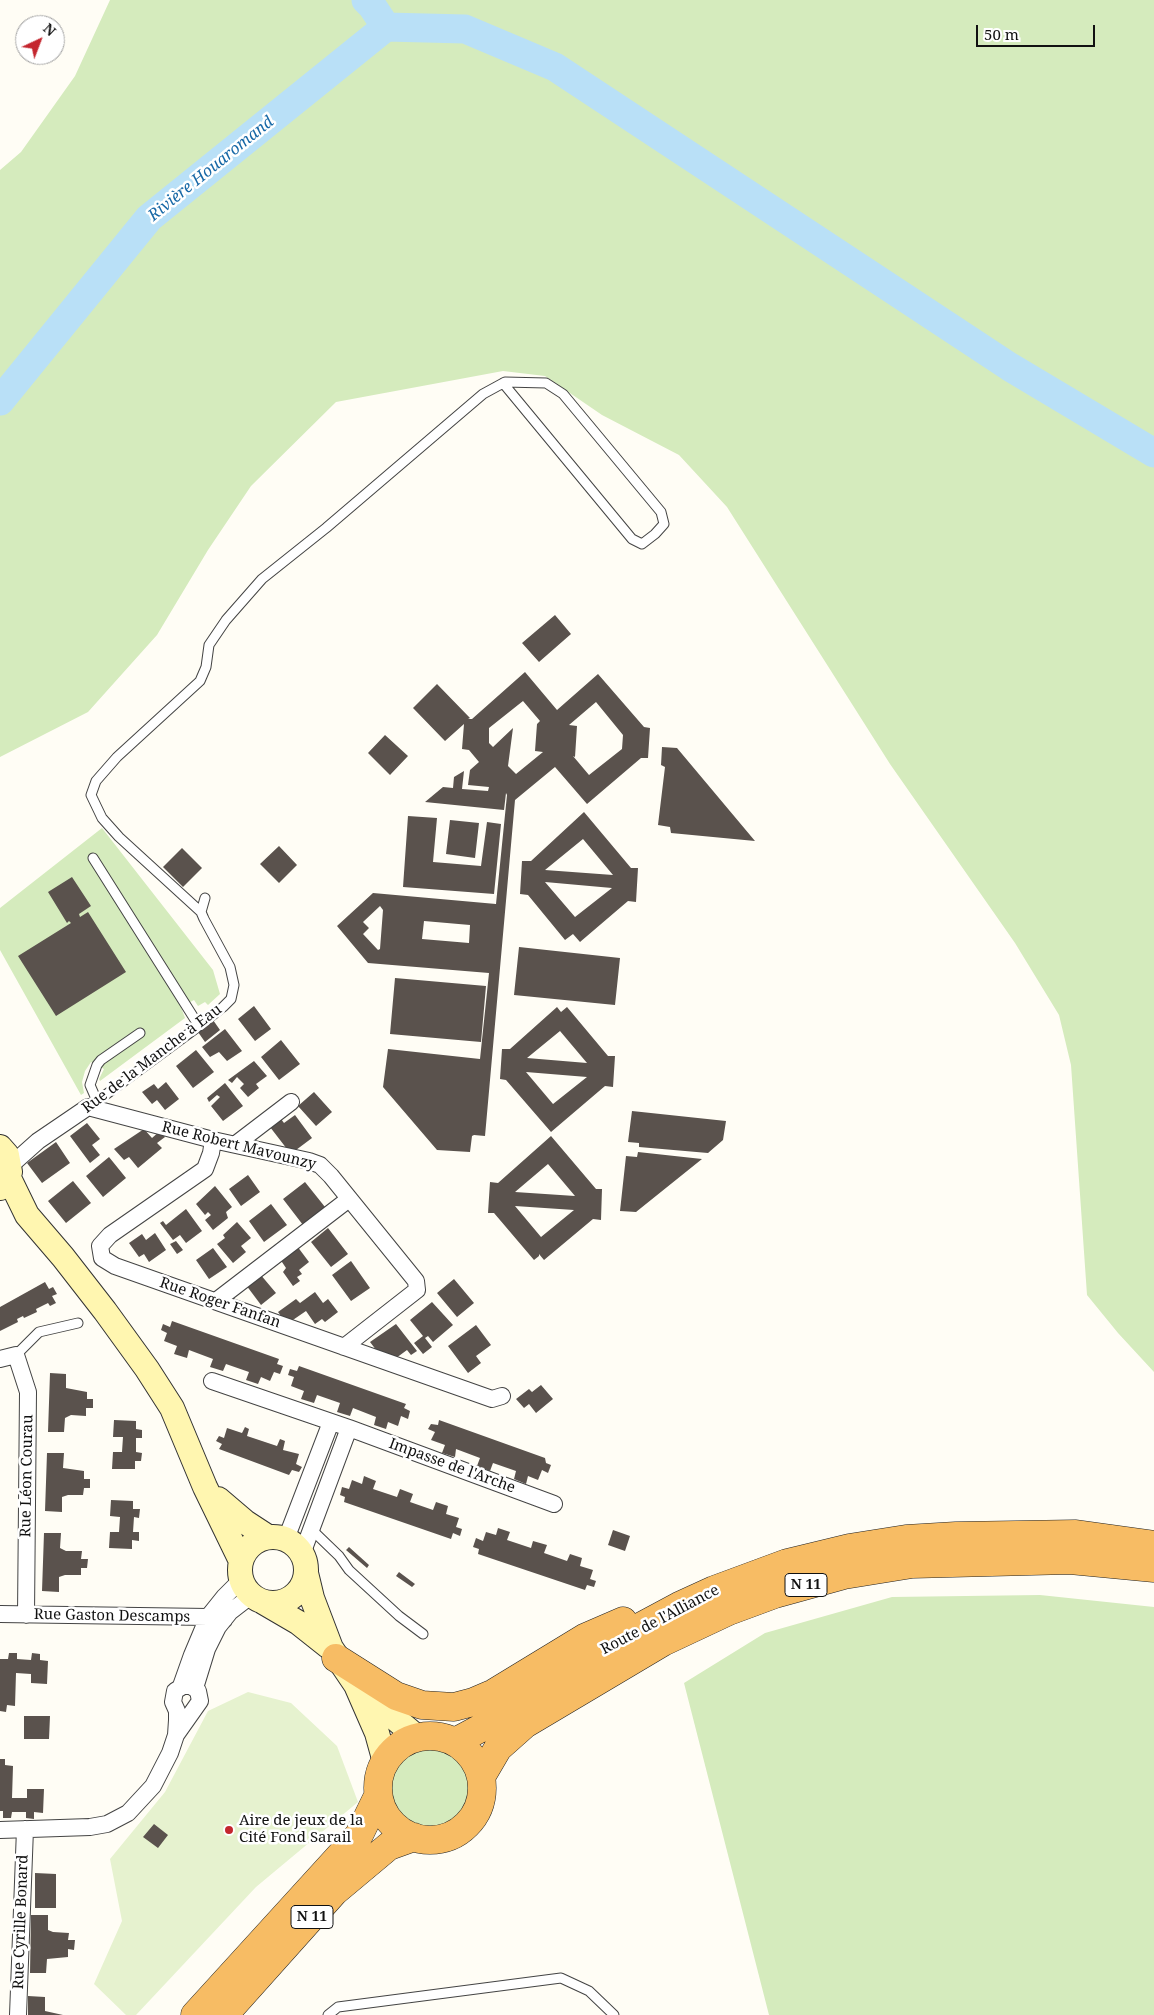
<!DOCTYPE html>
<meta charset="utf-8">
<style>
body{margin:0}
#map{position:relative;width:1154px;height:2015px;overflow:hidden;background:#fffdf5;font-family:"Noto Serif",serif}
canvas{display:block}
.north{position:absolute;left:15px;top:15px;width:50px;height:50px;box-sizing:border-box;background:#fff;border:1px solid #a0a0a0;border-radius:50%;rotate:43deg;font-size:14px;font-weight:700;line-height:20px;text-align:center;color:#111}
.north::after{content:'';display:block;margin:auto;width:18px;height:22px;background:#c4262e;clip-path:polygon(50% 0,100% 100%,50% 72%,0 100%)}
.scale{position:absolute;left:976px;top:25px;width:119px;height:22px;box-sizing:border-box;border:2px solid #111;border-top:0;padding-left:6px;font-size:15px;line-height:18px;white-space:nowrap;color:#111;-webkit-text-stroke:4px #fff;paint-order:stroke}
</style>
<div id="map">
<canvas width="1154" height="2015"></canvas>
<div class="north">N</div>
<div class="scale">50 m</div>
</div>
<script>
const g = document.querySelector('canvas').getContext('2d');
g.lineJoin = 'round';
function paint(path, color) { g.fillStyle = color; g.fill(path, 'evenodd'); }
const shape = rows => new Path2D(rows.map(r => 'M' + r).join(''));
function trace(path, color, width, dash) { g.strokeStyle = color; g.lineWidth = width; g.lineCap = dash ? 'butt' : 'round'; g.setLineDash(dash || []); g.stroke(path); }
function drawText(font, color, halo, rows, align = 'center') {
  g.font = font + ' "Noto Serif",serif'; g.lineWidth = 5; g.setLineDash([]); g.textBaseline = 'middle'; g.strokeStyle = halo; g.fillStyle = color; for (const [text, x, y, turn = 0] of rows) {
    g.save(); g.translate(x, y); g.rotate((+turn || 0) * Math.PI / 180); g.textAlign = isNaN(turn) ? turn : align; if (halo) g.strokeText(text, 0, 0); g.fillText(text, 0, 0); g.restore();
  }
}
const green = shape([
 [110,0,1154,0,1154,1372,1118,1333,1087,1295,1071,1065,1059,1015,1015,943,890,764,727,507,679,455,602,415,545,376,503,371,336,402,251,486,208,550,157,635,88,712,0,757,0,170,21,152,75,76],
 [102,828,213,970,220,994,208,1005,205,1002,198,1006,194,1000,181,1007,185,1018,100,1081,99,1079,104,1069,91,1062,85,1071,82,1082,84,1093,81,1095,0,950,0,908],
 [1040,1595,1154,1607,1154,2015,769,2015,684,1683,765,1633,892,1597],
 '389 1789a42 42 0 1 1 84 0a42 42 0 1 1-84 0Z'
]);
const pitch = shape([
 [248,1692,291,1703,337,1746,358,1802,256,1887,136,2015,126,2015,94,1984,122,1921,110,1859,165,1792,208,1711]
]);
const river = shape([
 [366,0,372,6,386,27],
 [386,27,465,29,555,67,1010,367,1154,453],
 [0,401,149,218,386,27]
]);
const building = shape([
 [555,615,571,634,539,662,522,643],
 [525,672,557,710,598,674,644,727,650,728,648,758,641,758,587,804,555,767,515,800,485,1136,474,1135,472,1136,470,1152,437,1150,383,1087,388,1049,480,1059,489,973,368,963,337,926,373,893,496,904,507,795,506,793,504,810,425,802,443,787,453,788,454,777,464,771,462,789,488,791,489,787,468,785,470,770,479,762,469,750,462,749,464,724,445,741,413,708,437,684,470,718,468,719,472,719],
 [523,701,540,721,537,724,535,751,543,752,516,774,508,766,513,728,493,747,489,743,489,728],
 [596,702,623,735,622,749,589,775,573,756,575,757,577,726,569,725],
 [380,906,383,910,380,949,378,950,363,934,369,928,363,922],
 [424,921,470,925,469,943,422,939],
 [385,735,408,756,390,775,368,753],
 [662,747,677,748,755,841,671,833,670,827,658,825,665,767,661,765],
 [584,812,631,868,638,868,636,902,628,901,580,942,573,934,565,940,528,895,520,894,522,861,531,861],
 [583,839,613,875,545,870],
 [545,882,612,888,575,917],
 [408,816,437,818,433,862,481,866,487,822,501,824,494,894,403,887],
 [450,820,479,823,475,858,446,854],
 [279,846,297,865,279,883,260,864],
 [182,848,202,868,183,887,163,867],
 [72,877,91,906,79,914,80,917,88,912,126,972,56,1016,18,956,71,923,69,921,67,923,48,892],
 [519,947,620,958,615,1005,514,995],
 [395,978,486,986,481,1042,390,1034],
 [254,1006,271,1029,255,1041,238,1019],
 [557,1007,561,1012,567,1007,608,1056,615,1056,613,1087,605,1086,551,1132,506,1080,500,1079,502,1049,510,1049],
 [560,1031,587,1063,527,1058],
 [526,1072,587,1077,553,1104],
 [213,1020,220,1030,205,1042,198,1032],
 [225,1029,242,1051,227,1061,219,1052,210,1057,202,1047],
 [281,1040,300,1064,279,1080,261,1057],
 [196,1050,214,1072,193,1088,176,1066],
 [254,1061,267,1076,256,1084,259,1088,248,1097,240,1088,244,1084,237,1077,232,1083,228,1080],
 [166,1082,179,1099,165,1110,157,1100,152,1104,142,1092,154,1084,158,1089],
 [225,1083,243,1106,223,1121,211,1106,220,1097,217,1095,209,1102,207,1098],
 [314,1092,332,1112,316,1126,298,1106],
 [632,1111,726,1121,723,1140,708,1153,639,1147,639,1143,628,1142],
 [295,1115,312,1138,296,1150,287,1149,270,1127,281,1119,284,1123],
 [87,1123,100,1139,92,1145,100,1155,90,1163,70,1136],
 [144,1129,152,1138,160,1131,165,1137,157,1143,162,1148,138,1168,129,1157,124,1160,114,1149],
 [551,1136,596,1189,602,1189,601,1220,593,1219,544,1260,539,1254,539,1256,534,1260,494,1213,488,1213,490,1182,498,1183],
 [548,1164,575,1196,515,1192],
 [515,1206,574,1210,541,1237],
 [56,1142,70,1163,42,1183,27,1163],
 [638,1152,702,1159,636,1212,620,1211,626,1156,637,1157],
 [109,1157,126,1178,103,1197,86,1176],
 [248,1175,260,1192,241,1206,229,1189],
 [73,1181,91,1203,66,1223,48,1201],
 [305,1182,325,1207,303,1225,283,1199],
 [215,1186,232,1207,226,1212,228,1218,213,1230,205,1220,211,1215,208,1212,205,1215,196,1204],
 [271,1204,287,1225,264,1242,249,1221],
 [186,1209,202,1231,186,1243,180,1235,173,1240,160,1223,163,1221,166,1225],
 [237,1222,251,1238,241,1246,246,1252,233,1263,217,1244,225,1238,223,1235],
 [328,1228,348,1254,331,1267,311,1242],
 [155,1233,166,1250,149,1262,144,1254,139,1257,129,1243,142,1234,146,1240],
 [176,1241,183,1250,177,1254,170,1244],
 [297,1246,309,1262,299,1270,302,1274,297,1277,300,1281,293,1286,283,1272,286,1268,280,1259],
 [213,1248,227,1267,209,1279,196,1260],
 [351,1261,370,1288,351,1301,332,1275],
 [260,1274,276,1293,261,1305,246,1285],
 [454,1279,474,1303,457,1317,437,1293],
 [45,1282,49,1289,53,1287,57,1294,52,1296,56,1303,50,1306,48,1303,36,1309,37,1312,24,1318,23,1316,17,1319,18,1322,0,1331,0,1307],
 [315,1292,323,1303,328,1299,338,1312,325,1322,322,1319,315,1324,306,1311,287,1324,278,1312,296,1299,300,1303],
 [432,1302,453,1325,433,1342,428,1336,425,1338,432,1347,423,1354,414,1343,423,1336,410,1320],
 [172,1321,279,1359,277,1364,283,1366,280,1374,274,1372,270,1381,261,1377,258,1384,246,1380,249,1372,226,1364,223,1371,210,1367,213,1359,189,1350,187,1358,174,1354,177,1346,164,1341,167,1333,161,1330,163,1324,170,1327],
 [396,1324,417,1351,411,1355,407,1350,392,1361,385,1352,380,1355,370,1342],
 [476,1325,491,1345,476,1356,481,1363,468,1373,448,1346],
 [299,1366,406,1404,404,1408,410,1411,408,1419,401,1416,398,1426,388,1422,386,1429,374,1425,376,1417,353,1408,350,1416,337,1412,340,1403,317,1395,314,1403,301,1399,304,1391,291,1386,294,1377,288,1375,290,1369,297,1371],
 [50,1373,66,1374,66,1388,87,1392,87,1399,93,1399,93,1408,86,1408,86,1416,71,1415,65,1418,64,1432,48,1432],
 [541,1385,553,1399,536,1413,529,1404,524,1408,516,1399,529,1389,532,1392],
 [114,1420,136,1421,136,1429,142,1430,142,1438,136,1438,136,1452,142,1453,141,1461,135,1461,135,1469,112,1469,113,1452,122,1452,123,1437,113,1437],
 [439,1420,545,1458,546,1463,551,1465,548,1473,542,1470,538,1480,528,1476,526,1484,514,1479,516,1471,493,1463,490,1471,477,1466,480,1458,456,1449,455,1457,442,1453,445,1445,431,1440,435,1432,428,1429,431,1424,438,1425],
 [245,1427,249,1429,247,1436,277,1446,280,1439,285,1441,283,1450,299,1454,296,1464,302,1467,299,1472,292,1470,289,1475,219,1449,222,1444,216,1441,219,1436,224,1438,227,1428,242,1433],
 [47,1453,64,1453,63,1468,84,1471,84,1479,90,1479,90,1488,84,1488,83,1495,68,1495,62,1497,62,1512,45,1511],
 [364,1476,376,1481,373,1489,397,1497,400,1489,413,1494,410,1502,433,1510,436,1502,448,1506,446,1514,459,1518,456,1527,462,1529,460,1536,453,1533,451,1539,344,1502,345,1497,340,1495,342,1487,349,1489,352,1480,362,1484],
 [111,1500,133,1501,133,1509,140,1509,139,1518,134,1517,133,1532,139,1532,139,1541,132,1540,132,1549,109,1548,110,1532,119,1532,120,1517,110,1516],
 [498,1528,510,1532,507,1540,531,1548,533,1541,547,1545,544,1553,567,1561,570,1554,582,1558,580,1566,593,1570,590,1579,596,1581,594,1587,587,1585,585,1590,478,1554,479,1549,473,1547,476,1538,483,1541,486,1532,496,1535],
 [613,1530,630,1536,625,1551,608,1545],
 [44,1533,61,1533,60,1548,66,1551,82,1551,81,1559,88,1559,87,1568,81,1568,81,1575,65,1575,59,1577,59,1592,42,1591],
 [349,1547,369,1565,367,1568,346,1550],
 [399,1572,415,1584,412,1587,396,1576],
 [9,1653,17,1653,17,1659,31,1660,32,1653,40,1654,40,1660,48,1661,47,1684,31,1683,31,1674,16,1673,15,1706,7,1705,6,1712,0,1711,0,1659,8,1659],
 [24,1716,50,1716,49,1739,24,1739],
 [0,1759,5,1759,5,1765,13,1766,12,1798,27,1798,27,1789,44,1789,43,1813,34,1812,34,1819,26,1818,26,1812,12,1812,11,1818,3,1818,3,1811,0,1811],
 [154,1824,168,1835,158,1848,143,1837],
 [35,1873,56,1874,56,1908,35,1908],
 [31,1915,48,1915,48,1930,53,1932,69,1933,68,1940,75,1940,74,1950,68,1949,68,1957,47,1959,46,1973,30,1973],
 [28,1996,45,1997,45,2011,63,2015,28,2015]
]);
const service = shape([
 [93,858,199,1026],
 [201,912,119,837,102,818,91,795,96,781,117,757,200,681,206,667,209,645,226,620,262,579,326,528,483,394,505,382,546,383,563,394,661,512,664,524,655,534,642,544,632,539,503,383],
 [97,1101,90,1085,97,1065,101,1060,140,1033],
 [89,1107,199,1026,223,1007,231,999,234,985,230,967,204,919,201,912,205,898],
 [16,1355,39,1332,78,1323],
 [311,1529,339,1556,349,1570,399,1616,423,1634],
 [328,2015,338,2007,561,1978,589,1991,614,2015]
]);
const minor = shape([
 [213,1140,211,1153,205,1169,110,1235,100,1246,102,1258,115,1266,492,1399,502,1396],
 [236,1144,291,1102],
 [10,1166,38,1141,88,1107,213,1140,309,1161,320,1165,331,1176,416,1281,417,1290,344,1347],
 [216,1301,349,1199],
 [0,1359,16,1355,28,1392,26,1615],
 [212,1381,349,1428,554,1504],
 [286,1539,331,1422],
 [302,1554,349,1428],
 [0,1614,208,1617,224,1620],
 [181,1686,192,1655,208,1617,224,1597,241,1580],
 [195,1688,207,1649,218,1627,230,1612,252,1595],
 [0,1830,90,1827,107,1824,128,1813,153,1786,170,1753,176,1735,177,1720,177,1711,173,1702,175,1691,183,1686,191,1686,198,1691,200,1701,176,1735],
 [18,2015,25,1829]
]);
const secondary = shape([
 [0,1147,7,1155,10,1172,7,1180,0,1188],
 [8,1176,27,1215,63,1257,105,1311,147,1369,172,1408,205,1487,241,1561],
 [218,1499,245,1522,268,1537],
 '240 1570a33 33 0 1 1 66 0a33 33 0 1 1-66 0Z',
 [306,1573,312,1598,331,1648,356,1685,377,1733,385,1762],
 [263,1602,299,1623,328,1646],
 [361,1690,417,1737]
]);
const trunk = shape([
 [336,1658,396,1696,422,1705,454,1707,473,1702,494,1693,586,1637,623,1621],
 '378 1788a52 52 0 1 1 104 0a52 52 0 1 1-104 0Z',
 [455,1742,481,1728,623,1636,679,1606,714,1590,787,1563,849,1548,906,1539,956,1536,1076,1534,1154,1545],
 [481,1777,498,1748,525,1724,663,1642,729,1611,775,1594,844,1575,912,1564,1070,1560,1154,1568],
 [195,2015,359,1835,378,1796],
 [224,2015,334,1892,389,1846,414,1837]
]);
const markers = [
 [229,1830,5,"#c4262e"]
];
const shields = [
 [806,1585,42],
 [312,1917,42]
];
const shieldNames = [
 ["N 11",806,1585],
 ["N 11",312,1917]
];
const streetNames = [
 ["Rue de la Manche à Eau",152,1059,-37],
 ["Rue Robert Mavounzy",239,1146,14],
 ["Rue Roger Fanfan",220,1303,19],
 ["Impasse de l'Arche",452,1466,20],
 ["Rue Léon Courau",27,1476,-89],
 ["Rue Gaston Descamps",112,1616,1],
 ["Route de l'Alliance",660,1620,-28],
 ["Rue Cyrille Bonard",21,1922,-88]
];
const poiNames = [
 ["Aire de jeux de la",239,1821],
 ["Cité Fond Sarail",239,1838]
];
const waterNames = [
 ["Rivière Houaromand",211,169,-39]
];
paint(green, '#d5ebbd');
paint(pitch, '#e6f2cf');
trace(river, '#b9e0f7', 29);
paint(building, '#5a524d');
trace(service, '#444', 11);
trace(minor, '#444', 18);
trace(secondary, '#333', 26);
trace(trunk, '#222', 29);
trace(service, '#fff', 9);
trace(minor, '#fff', 16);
trace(secondary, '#fff6b0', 24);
trace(trunk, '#f7bc64', 28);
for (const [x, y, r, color] of markers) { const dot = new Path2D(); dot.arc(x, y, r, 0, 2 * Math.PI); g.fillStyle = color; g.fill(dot); trace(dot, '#fff', 2); }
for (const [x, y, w] of shields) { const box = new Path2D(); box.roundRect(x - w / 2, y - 11.5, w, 23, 4); g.fillStyle = '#fff'; g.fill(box); trace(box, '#111', 1); }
drawText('bold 14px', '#111', null, shieldNames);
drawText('15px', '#111', '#fff', streetNames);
drawText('15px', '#111', '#fff', poiNames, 'left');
drawText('italic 16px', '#1768a6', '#fff', waterNames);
</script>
